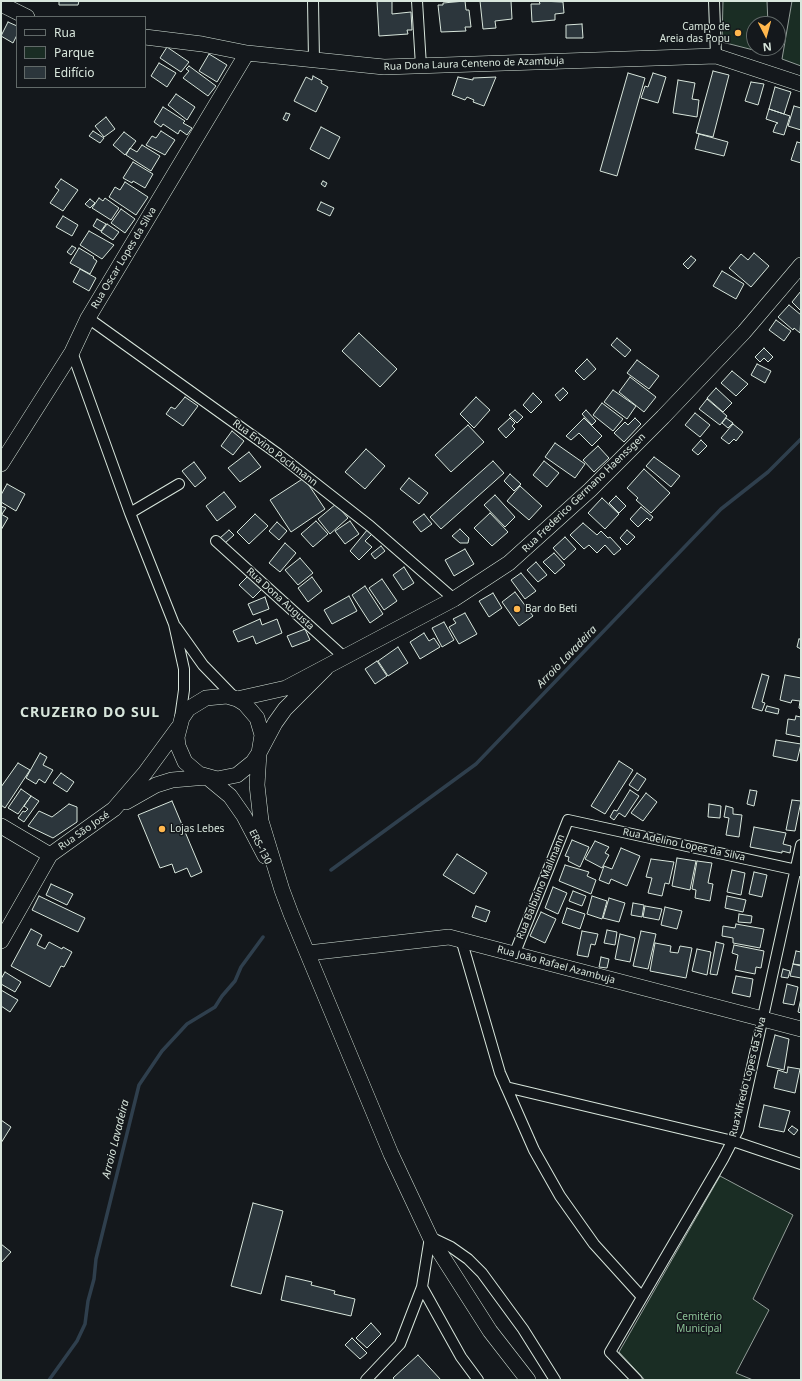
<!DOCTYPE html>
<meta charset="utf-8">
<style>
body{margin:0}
#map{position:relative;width:802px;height:1381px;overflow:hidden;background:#14181c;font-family:"Noto Sans",sans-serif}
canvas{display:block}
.frame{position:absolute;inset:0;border:2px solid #d8e6dc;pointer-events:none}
.legend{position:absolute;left:16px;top:16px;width:130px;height:72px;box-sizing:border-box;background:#14181c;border:1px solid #626a69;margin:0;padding:5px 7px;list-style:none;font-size:12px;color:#d8e6dc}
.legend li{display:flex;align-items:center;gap:8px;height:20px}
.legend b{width:20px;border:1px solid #626a69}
.north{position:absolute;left:746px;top:16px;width:40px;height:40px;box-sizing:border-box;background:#14181c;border:1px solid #626a69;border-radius:50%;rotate:174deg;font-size:11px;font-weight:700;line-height:16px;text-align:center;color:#d8e6dc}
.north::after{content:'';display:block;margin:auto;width:14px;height:18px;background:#ffb74d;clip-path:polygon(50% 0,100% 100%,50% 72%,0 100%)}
</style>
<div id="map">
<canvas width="802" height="1381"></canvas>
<div class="frame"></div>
<ul class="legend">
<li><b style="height:5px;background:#14181c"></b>Rua</li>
<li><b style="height:11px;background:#1a2d24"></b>Parque</li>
<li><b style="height:11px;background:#2c363c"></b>Edifício</li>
</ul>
<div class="north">N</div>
</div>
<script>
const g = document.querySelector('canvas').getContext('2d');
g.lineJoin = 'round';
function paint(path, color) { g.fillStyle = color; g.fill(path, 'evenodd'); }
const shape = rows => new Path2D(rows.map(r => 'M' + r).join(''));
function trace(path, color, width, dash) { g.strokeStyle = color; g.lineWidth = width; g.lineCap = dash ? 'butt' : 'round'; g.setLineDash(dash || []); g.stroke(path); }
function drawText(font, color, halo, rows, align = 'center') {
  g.font = font + ' "Noto Sans",sans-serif'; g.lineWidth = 3; g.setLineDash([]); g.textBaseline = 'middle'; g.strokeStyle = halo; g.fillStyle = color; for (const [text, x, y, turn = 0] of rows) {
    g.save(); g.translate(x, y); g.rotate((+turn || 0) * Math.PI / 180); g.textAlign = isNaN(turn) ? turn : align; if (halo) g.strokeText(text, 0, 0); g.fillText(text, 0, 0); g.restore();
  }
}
const green = shape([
 [723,1,767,1,768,24,754,24,754,48,769,48,769,54,722,42,723,1],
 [792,1,801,1,801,66,782,59,792,1],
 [720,1176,793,1215,753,1299,769,1310,736,1373,753,1380,645,1380,619,1352,720,1176]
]);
const stream = shape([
 [331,870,476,764,721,509,768,472,801,439],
 [49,1380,77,1341,85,1324,88,1301,94,1279,96,1259,139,1085,162,1051,187,1024,215,1007,222,996,235,981,241,967,263,937]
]);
const building = shape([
 [59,1,79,1,78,5,59,5,59,1],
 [377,1,392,1,392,14,411,12,412,30,407,30,408,34,379,36,377,1],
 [465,1,466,10,469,10,471,27,465,27,466,31,441,32,438,5,443,5,443,3,465,1],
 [480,1,511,1,512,19,495,21,496,28,483,29,480,1],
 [539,1,563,2,564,13,555,14,555,20,532,22,531,4,540,4,539,1],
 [8,22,17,26,17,35,13,43,1,36,8,22],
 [582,24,583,38,566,38,566,25,582,24],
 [167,47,189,62,181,72,160,58,167,47],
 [209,54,227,65,217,82,199,71,209,54],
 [159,63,176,73,167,87,151,76,159,63],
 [189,66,216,86,208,96,183,78,189,71,186,69,189,66],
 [713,71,729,75,713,137,696,133,713,71],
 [628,73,645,78,617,176,600,171,628,73],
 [653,73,666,77,658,103,641,98,645,86,648,87,653,73],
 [313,76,322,81,321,83,328,87,316,112,294,101,306,77,312,80,313,76],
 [458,77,473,80,473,78,496,77,484,106,473,102,474,100,467,97,465,100,452,95,458,77],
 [678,80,695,83,692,99,699,100,697,117,673,113,678,80],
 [751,82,764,84,758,105,745,101,751,82],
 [775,87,791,92,784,114,769,109,775,87],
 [176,94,195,107,187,120,168,105,176,94],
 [794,106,801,108,801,130,788,126,794,106],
 [163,107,185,121,183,123,192,128,187,135,180,130,178,134,163,124,161,127,154,122,163,107],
 [769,109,790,116,784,135,773,132,776,124,778,123,766,119,769,109],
 [286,113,290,114,287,121,283,119,286,113],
 [106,117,115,129,104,137,95,126,106,117],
 [321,127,340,137,329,159,310,149,321,127],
 [93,131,104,138,100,143,89,136,93,131],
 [161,131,175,140,165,155,146,145,152,136,156,138,161,131],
 [124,132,136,141,125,155,113,145,124,132],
 [699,134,728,142,724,156,695,149,699,134],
 [797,142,801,143,801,163,791,160,797,142],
 [142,145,160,156,151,171,126,155,130,148,137,152,142,145],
 [133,162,153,174,145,188,133,181,132,183,123,178,133,162],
 [61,179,78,190,63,211,50,203,59,190,55,187,61,179],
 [323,181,327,183,325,187,321,184,323,181],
 [125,182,148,197,136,215,109,197,115,187,120,190,125,182],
 [99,198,103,201,105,198,119,208,111,220,92,208,99,198],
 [90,199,95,203,90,208,85,204,90,199],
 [321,202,334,208,330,216,317,210,321,202],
 [121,209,135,219,125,233,111,223,121,209],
 [63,216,78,225,72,236,56,227,63,216],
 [97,219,106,224,101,231,93,226,97,219],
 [107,224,119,232,113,240,101,232,107,224],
 [89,231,114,245,102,259,80,245,89,231],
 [72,246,76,248,71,255,67,252,72,246],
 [79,248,94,257,93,258,97,261,90,274,70,263,79,248],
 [754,253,769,266,751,287,729,268,741,254,748,260,754,253],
 [691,256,696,260,688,269,683,264,691,256],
 [80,269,96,278,89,291,73,282,80,269],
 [722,271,744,284,736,299,713,286,722,271],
 [801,291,801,311,792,302,801,291],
 [789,305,801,315,800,333,794,328,793,330,778,317,789,305],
 [776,320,791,331,784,341,769,330,776,320],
 [359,333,397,369,380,387,342,351,359,333],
 [617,338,631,350,625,357,611,345,617,338],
 [764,348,773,357,768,362,764,358,760,362,755,357,764,348],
 [587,359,596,369,584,380,575,371,587,359],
 [637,360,659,376,649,389,627,373,637,360],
 [757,364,771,371,765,383,751,375,757,364],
 [732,371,748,384,736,396,721,383,732,371],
 [630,377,656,397,644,412,619,392,630,377],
 [563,388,568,393,560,401,555,395,563,388],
 [716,388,732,403,723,412,707,398,716,388],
 [613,390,636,406,627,419,604,402,613,390],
 [533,393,542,402,531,413,523,405,533,393],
 [185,397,198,406,183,426,166,414,171,407,175,409,185,397],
 [476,397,490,410,474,428,460,414,476,397],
 [707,399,727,416,720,425,699,409,707,399],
 [602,403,623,419,613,431,593,415,602,403],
 [515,410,523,417,517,423,509,415,515,410],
 [586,410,596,421,592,425,582,414,586,410],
 [695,413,710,425,700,437,685,425,695,413],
 [510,418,515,423,512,426,515,429,506,438,498,429,510,418],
 [584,418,602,436,592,446,579,433,571,440,566,436,584,418],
 [635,418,641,424,624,442,614,433,625,422,628,425,635,418],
 [726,418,733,423,728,428,722,423,726,418],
 [733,424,743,432,736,441,734,439,729,444,721,438,733,424],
 [468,425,484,442,451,472,435,455,468,425],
 [232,431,244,441,233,455,221,446,232,431],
 [701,440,707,446,698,455,692,450,701,440],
 [555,443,585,464,575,478,545,457,555,443],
 [598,446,609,458,594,472,583,460,598,446],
 [366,449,385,466,365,489,345,472,366,449],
 [249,452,261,467,240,482,228,468,249,452],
 [654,457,680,476,671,487,646,466,654,457],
 [493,461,504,473,441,529,430,517,493,461],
 [544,461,559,473,547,487,533,475,544,461],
 [194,462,206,478,195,487,182,471,194,462],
 [644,469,670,493,651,513,636,500,638,498,627,488,644,469],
 [510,474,521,484,514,491,504,481,510,474],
 [304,478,325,509,291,532,270,500,304,478],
 [409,478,428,493,419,504,400,489,409,478],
 [7,484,25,494,16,511,1,502,1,495,7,484],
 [520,486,542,506,529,520,507,501,520,486],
 [224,492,236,507,217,521,206,506,224,492],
 [495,495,515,517,505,527,484,505,495,495],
 [616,496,626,506,619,513,609,503,616,496],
 [602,498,619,514,605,529,588,513,602,498],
 [336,504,348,518,330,534,318,519,336,504],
 [1,506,6,508,2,514,1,514,1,506],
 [641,507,653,517,650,521,647,518,638,527,630,519,641,507],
 [490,513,508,532,492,546,474,528,490,513],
 [1,514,8,518,1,530,1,514],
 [255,514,268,526,249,544,237,532,255,514],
 [424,514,432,524,421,532,413,522,424,514],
 [316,521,328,534,313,547,301,534,316,521],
 [350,521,359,534,345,544,335,531,350,521],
 [277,522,287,531,279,540,269,531,277,522],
 [583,523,597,535,601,531,608,538,610,537,621,549,614,555,605,545,597,553,589,545,584,549,570,535,583,523],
 [368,529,373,533,365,541,372,547,359,560,350,551,368,529],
 [460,529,469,538,468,543,460,543,452,536,460,529],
 [229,530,234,535,225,543,220,538,229,530],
 [627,530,635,537,627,545,620,538,627,530],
 [565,537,576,549,564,560,553,548,565,537],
 [285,543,296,553,280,572,269,563,285,543],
 [381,546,385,551,375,559,371,554,381,546],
 [465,549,474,564,454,576,445,560,465,549],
 [554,553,565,565,555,574,543,562,554,553],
 [300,558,313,573,298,585,285,570,300,558],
 [536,562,547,575,538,582,527,570,536,562],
 [404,567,414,583,403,590,393,575,404,567],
 [521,573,536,591,525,599,511,580,521,573],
 [248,576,262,589,253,598,239,585,248,576],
 [312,577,322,591,308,602,298,588,312,577],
 [382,579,397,601,384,610,369,588,382,579],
 [365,586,383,614,370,623,352,595,365,586],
 [515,592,533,616,519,626,502,602,515,592],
 [493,593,502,608,489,617,479,601,493,593],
 [349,596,357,611,332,624,324,610,349,596],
 [265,597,269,609,253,615,248,604,265,597],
 [465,613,477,634,459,644,449,627,456,623,453,619,465,613],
 [260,619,262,625,277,619,282,633,256,644,253,636,238,642,233,631,260,619],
 [444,622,454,640,442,647,432,628,444,622],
 [305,629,310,640,292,647,287,636,305,629],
 [424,633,429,641,434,638,440,647,420,659,410,642,424,633],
 [799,639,801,639,801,649,797,647,799,639],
 [398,647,408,663,388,676,378,661,398,647],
 [377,661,387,676,375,684,365,669,377,661],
 [762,674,769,676,762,702,765,703,762,711,752,708,762,674],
 [785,675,801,678,801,709,799,708,800,701,792,700,791,703,780,700,785,675],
 [767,706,779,709,778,714,765,711,767,706],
 [796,716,801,717,801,737,786,734,788,719,795,720,796,716],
 [776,740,801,744,797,761,773,756,776,740],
 [40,753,47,757,43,765,53,770,45,783,39,779,36,784,26,778,40,753],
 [619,761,633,770,605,814,591,806,619,761],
 [18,763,30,770,5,808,1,805,1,787,18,763],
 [61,773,74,782,67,792,53,783,61,773],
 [637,773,646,779,638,791,629,785,637,773],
 [21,789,31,796,18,814,8,808,21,789],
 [630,790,639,796,625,817,619,813,614,820,610,817,614,810,617,811,630,790],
 [750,790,757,791,754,806,747,804,750,790],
 [646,793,657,802,643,821,631,813,646,793],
 [31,796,39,801,24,822,18,818,23,811,25,812,28,809,24,806,31,796],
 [792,800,801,801,795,831,786,830,792,800],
 [172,801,202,872,191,877,187,868,175,873,172,864,160,868,138,815,172,801],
 [69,804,77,807,77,822,53,838,28,826,39,811,52,817,69,804],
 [709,804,721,806,720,818,708,817,709,804],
 [726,806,733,808,733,814,742,815,739,837,726,835,729,818,724,817,726,806],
 [754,827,786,833,783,844,791,846,790,853,782,851,782,853,750,847,754,827],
 [572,840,589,847,580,867,568,861,569,857,565,856,572,840],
 [595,841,609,847,605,853,609,855,602,868,585,859,595,841],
 [621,848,640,856,627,886,611,879,609,884,599,880,604,866,612,869,621,848],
 [457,854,487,873,474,894,443,875,457,854],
 [677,858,696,861,690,890,672,886,677,858],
 [651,859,674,862,669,884,665,883,662,896,648,893,652,878,646,877,651,859],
 [697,861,712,863,708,883,713,884,710,901,695,898,696,890,692,889,697,861],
 [565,865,589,872,587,876,596,880,591,894,559,881,565,865],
 [732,870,745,873,741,895,727,892,732,870],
 [754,872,767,875,762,897,749,894,754,872],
 [51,884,73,894,67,905,46,895,51,884],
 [553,887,567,893,558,914,545,908,553,887],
 [573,891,586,896,582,906,569,901,573,891],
 [39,896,85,918,78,932,32,910,39,896],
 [592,896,607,901,602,919,587,914,592,896],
 [727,896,746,900,743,912,725,908,727,896],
 [609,898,625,903,619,922,603,918,609,898],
 [633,903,644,905,642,917,631,915,633,903],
 [476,906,490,911,486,922,472,917,476,906],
 [645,906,662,909,659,920,643,917,645,906],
 [665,907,682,911,677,929,661,925,665,907],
 [567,908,585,914,580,929,562,923,567,908],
 [541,912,556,919,545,943,530,936,541,912],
 [739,914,752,916,751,923,738,922,739,914],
 [736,924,764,929,760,948,733,943,733,938,722,936,723,926,735,928,736,924],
 [31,929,42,935,37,945,45,949,49,942,62,949,63,947,72,952,64,967,61,966,50,987,11,966,31,929],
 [607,930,617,932,615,945,604,943,607,930],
 [582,931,598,934,595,945,591,944,588,957,577,955,582,931],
 [641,931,656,934,648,969,633,966,641,931],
 [620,934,635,938,630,962,615,959,620,934],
 [716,942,724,944,717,975,710,974,716,942],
 [655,943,671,946,670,952,678,953,680,946,692,948,686,978,650,971,655,943],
 [734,945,764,951,761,968,756,967,755,974,735,970,738,955,732,953,734,945],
 [697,949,711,952,707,975,692,971,697,949],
 [796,951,801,952,801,965,793,964,796,951],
 [601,957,609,959,607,968,599,967,601,957],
 [793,964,801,966,801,978,790,976,793,964],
 [783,969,790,971,788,978,781,977,783,969],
 [5,972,21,982,15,992,1,984,1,979,5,972],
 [736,976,753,979,750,997,732,993,736,976],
 [787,984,798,987,794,1005,783,1003,787,984],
 [1,990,18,1000,10,1012,1,1006,1,990],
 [801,998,801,1013,798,1012,801,998],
 [775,1035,789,1039,784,1070,767,1066,775,1035],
 [788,1067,800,1069,795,1093,774,1088,778,1070,787,1073,788,1067],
 [764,1105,790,1111,784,1132,759,1127,764,1105],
 [1,1120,11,1127,1,1143,1,1120],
 [792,1126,798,1130,794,1135,788,1130,792,1126],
 [253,1203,283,1211,261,1294,231,1286,253,1203],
 [1,1244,11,1252,1,1263,1,1244],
 [286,1276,312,1282,311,1285,335,1291,334,1294,355,1299,351,1316,281,1300,286,1276],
 [371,1323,381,1334,367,1348,356,1338,371,1323],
 [352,1338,367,1353,360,1359,345,1345,352,1338],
 [418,1355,441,1380,395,1380,393,1378,418,1355]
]);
const street = shape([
 [313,1,314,60],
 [417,1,421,66],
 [714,1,716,56],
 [88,318,278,454,370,526,454,599],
 [72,352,130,513,174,624,184,669,184,690,180,718],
 [130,513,179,484],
 [216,541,344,657],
 [176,627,203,665,235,698],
 [461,939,500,1073,534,1150,560,1196,594,1244,642,1297],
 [514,955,568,820,801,871],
 [506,1087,733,1141,801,1164],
 [366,1380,400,1344,422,1287],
 [478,1380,461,1357,422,1287,430,1237,451,1247,468,1259,482,1273,523,1329,555,1380],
 [637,1380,610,1352,723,1159,738,1130,801,845]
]);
const secondary = shape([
 [1,4,27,17],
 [145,37,202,44,247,53,384,67,716,56,801,84],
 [1,464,72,352,88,318,247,53],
 [326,668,285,709,275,723,259,753,253,762,237,775,217,779,199,774,185,762,178,746,177,737,182,718,188,709,206,698,227,696,237,699,245,704,257,718,262,735,259,753,257,785,261,821,282,890,291,914,391,1154,430,1237,490,1331,528,1380],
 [237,699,286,688,454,599,509,563,590,490,663,417,744,332,801,265],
 [126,802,156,785,172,780,207,777,230,796,244,816,265,856],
 [1,826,50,855],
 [1,941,50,855,114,809,145,773,178,728],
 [308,953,449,937,801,1029]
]);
const markers = [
 [738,33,4,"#ffb74d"],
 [517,609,4,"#ffb74d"],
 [162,829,4,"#ffb74d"]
];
const poiNames = [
 ["Campo de",730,27,"right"],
 ["Areia das Popu",730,39,"right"],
 ["Bar do Beti",525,609],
 ["Lojas Lebes",170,829]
];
const streetNames = [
 ["Rua Dona Laura Centeno de Azambuja",474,64,-2],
 ["Rua Oscar Lopes da Silva",124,258,-59],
 ["Rua Ervino Pochmann",275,453,37],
 ["Rua Frederico Germano Haenssgen",584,493,-44],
 ["Rua Dona Augusta",280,599,42],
 ["Rua São José",84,831,-35],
 ["Rua Adelino Lopes da Silva",684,845,12],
 ["ERS-130",260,847,63],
 ["Rua Balbuino Mallmann",541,887,-68],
 ["Rua João Rafael Azambuja",556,965,15],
 ["Rua Alfredo Lopes da Silva",748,1077,-76]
];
const parkNames = [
 ["Cemitério",699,1317],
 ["Municipal",699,1329]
];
const waterNames = [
 ["Arroio Lavadeira",567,657,-46],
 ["Arroio Lavadeira",116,1139,-76]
];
const districtNames = [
 ["CRUZEIRO DO SUL",90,713]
];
paint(green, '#1a2d24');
trace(green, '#939e99', 1);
trace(stream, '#2f3f4d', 3.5);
paint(building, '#2c363c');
trace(building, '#d8e6dc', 1);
trace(street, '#d8e6dc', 12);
trace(secondary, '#d8e6dc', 16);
trace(street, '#14181c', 10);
trace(secondary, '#14181c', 15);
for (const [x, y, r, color] of markers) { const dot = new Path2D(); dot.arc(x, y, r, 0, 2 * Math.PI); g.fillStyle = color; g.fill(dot); trace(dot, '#14181c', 1.5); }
drawText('10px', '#d8e6dc', '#14181c', poiNames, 'left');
drawText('10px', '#d8e6dc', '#14181c', streetNames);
drawText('10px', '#8ac095', '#14181c', parkNames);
drawText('italic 11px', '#d8e6dc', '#14181c', waterNames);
g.letterSpacing = '1px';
drawText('bold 14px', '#d8e6dc', '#14181c', districtNames);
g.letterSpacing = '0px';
</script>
